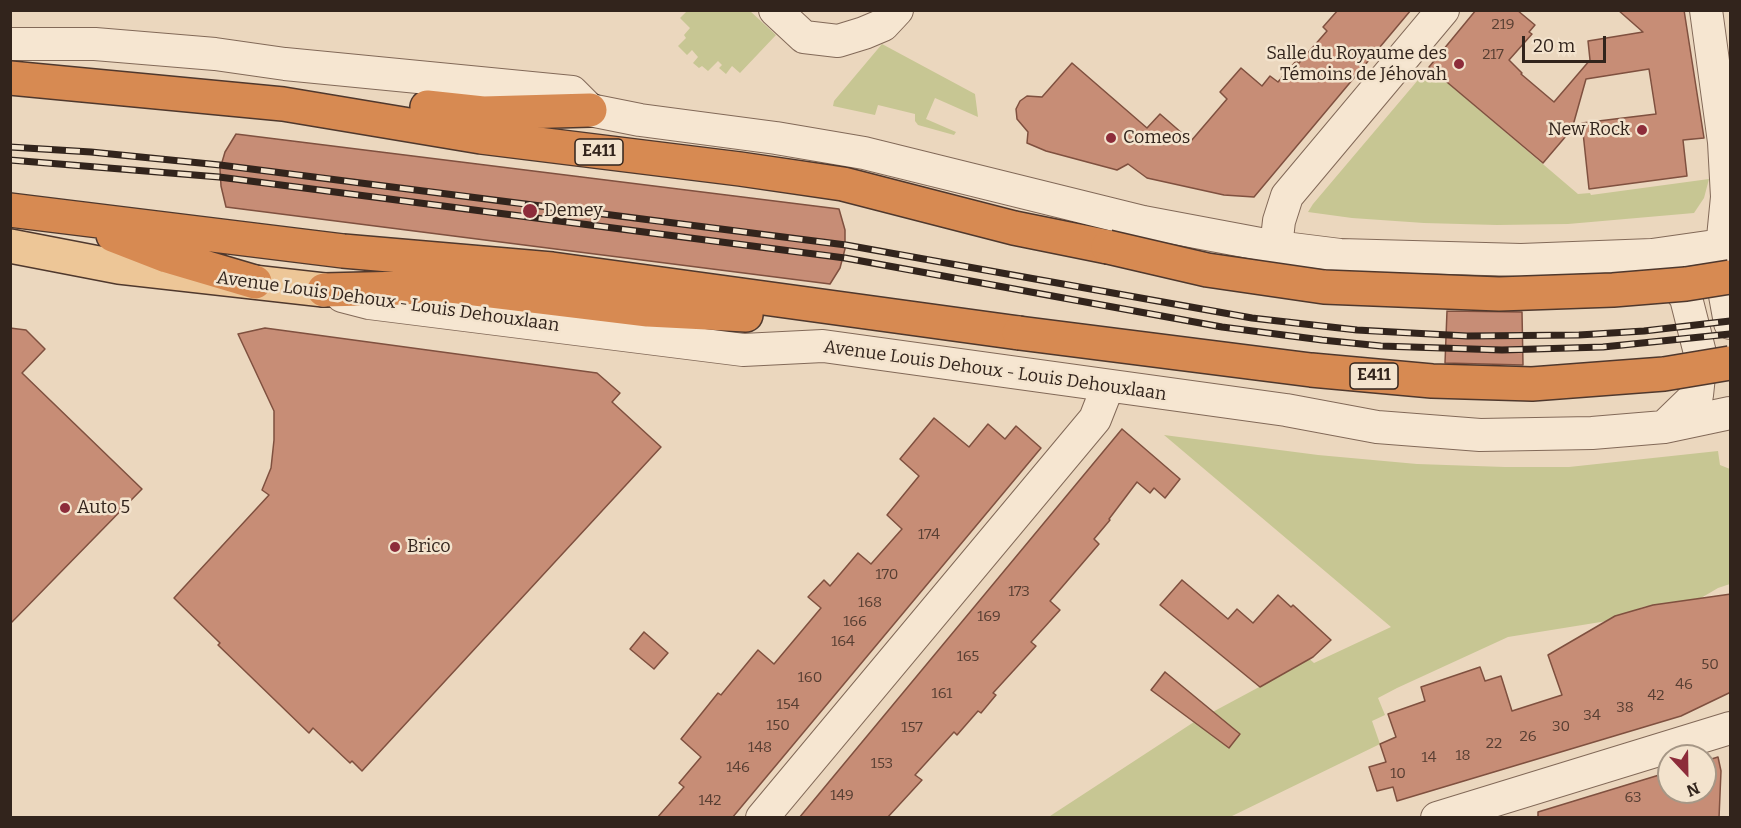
<!DOCTYPE html>
<meta charset="utf-8">
<style>
body{margin:0}
#map{position:relative;width:1741px;height:828px;overflow:hidden;background:#ebd7be;font-family:Bitter,serif}
canvas{display:block}
.frame{position:absolute;inset:0;border:12px solid #32241c;pointer-events:none}
.north{position:absolute;left:1657px;top:744px;width:60px;height:60px;box-sizing:border-box;background:#f3e3cd;border:2px solid #a69786;border-radius:50%;rotate:158deg;font-size:16px;font-weight:700;line-height:24px;text-align:center;color:#32241c}
.north::after{content:'';display:block;margin:auto;width:21px;height:27px;background:#8d2c3a;clip-path:polygon(50% 0,100% 100%,50% 72%,0 100%)}
.scale{position:absolute;left:1522px;top:36px;width:84px;height:27px;box-sizing:border-box;border:3px solid #32241c;border-top:0;padding-left:8px;font-size:18px;line-height:21px;white-space:nowrap;color:#32241c;-webkit-text-stroke:4px #f3e3cd;paint-order:stroke}
</style>
<div id="map">
<canvas width="1741" height="828"></canvas>
<div class="frame"></div>
<div class="north">N</div>
<div class="scale">20 m</div>
</div>
<script>
const g = document.querySelector('canvas').getContext('2d');
g.lineJoin = 'round';
function paint(path, color) { g.fillStyle = color; g.fill(path, 'evenodd'); }
const shape = rows => new Path2D(rows.map(r => 'M' + r).join(''));
function trace(path, color, width, dash) { g.strokeStyle = color; g.lineWidth = width; g.lineCap = dash ? 'butt' : 'round'; g.setLineDash(dash || []); g.stroke(path); }
function drawText(font, color, halo, rows, align = 'center') {
  g.font = font + ' Bitter,serif'; g.lineWidth = 5; g.setLineDash([]); g.textBaseline = 'middle'; g.strokeStyle = halo; g.fillStyle = color; for (const [text, x, y, turn = 0] of rows) {
    g.save(); g.translate(x, y); g.rotate((+turn || 0) * Math.PI / 180); g.textAlign = isNaN(turn) ? turn : align; if (halo) g.strokeText(text, 0, 0); g.fillText(text, 0, 0); g.restore();
  }
}
const green = shape([
 [687,11,750,11,776,35,740,73,732,66,726,74,719,68,722,65,718,61,708,71,702,66,699,68,693,63,698,57,692,50,687,55,678,46,686,38,684,35,690,28,680,18],
 [882,44,975,94,978,117,935,98,926,119,956,132,954,135,918,125,915,121,915,114,878,105,875,115,833,106,834,101],
 [1429,67,1578,194,1590,193,1591,195,1709,179,1704,198,1694,213,1568,224,1497,225,1424,223,1352,218,1308,212,1313,204],
 [1164,435,1318,455,1417,464,1505,467,1569,467,1718,451,1720,465,1730,469,1730,584,1718,588,1701,598,1643,607,1607,621,1508,637,1397,688,1378,698,1385,715,1372,721,1380,744,1230,817,1047,818,1194,722,1289,671,1304,654,1314,663,1391,627]
]);
const building = shape([
 [1338,10,1411,10,1254,197,1224,195,1147,178,1128,164,1117,170,1046,151,1027,143,1028,132,1017,119,1016,109,1020,101,1027,96,1042,97,1072,63,1147,128,1160,114,1191,141,1227,99,1220,92,1241,68,1262,86,1270,76,1278,82,1296,61,1299,63,1327,31,1323,27,1338,10],
 [1476,10,1517,10,1535,25,1529,32,1532,34,1509,60,1522,73,1521,74,1554,102,1590,60,1588,41,1643,32,1618,10,1684,10,1704,138,1683,140,1687,176,1589,189,1582,123,1656,114,1649,69,1586,79,1572,129,1543,163,1429,67,1476,10],
 [236,134,839,209,845,230,845,249,840,268,830,284,226,207,221,186,220,169,225,152,236,134],
 [1447,311,1522,312,1523,365,1445,363,1447,311],
 [10,328,26,330,45,349,22,373,142,489,10,624,10,328],
 [265,328,597,373,620,393,612,402,661,447,362,771,352,761,350,763,313,728,309,733,218,645,220,643,174,598,269,495,262,490,271,468,274,440,274,411,238,334,265,328],
 [934,418,969,447,988,424,1005,439,1016,426,1041,448,732,818,657,818,684,787,679,783,701,757,681,739,718,693,721,695,758,650,774,664,821,608,808,597,824,580,830,586,858,553,871,564,902,529,887,515,919,476,900,459,934,418],
 [1122,429,1180,479,1165,498,1154,488,1150,493,1137,482,1109,519,1110,520,1094,539,1099,544,1050,601,1060,610,1031,642,1036,646,993,693,996,695,981,713,978,711,957,735,954,732,915,775,922,780,887,818,799,818,1122,429],
 [1182,580,1228,619,1237,609,1253,623,1278,595,1291,607,1293,605,1331,640,1313,657,1260,687,1160,605,1182,580],
 [1731,594,1731,692,1681,716,1397,801,1393,787,1377,791,1369,767,1386,762,1380,744,1396,737,1388,714,1425,701,1421,687,1480,667,1485,681,1501,676,1512,711,1562,695,1548,655,1615,616,1653,605,1731,594],
 [644,632,668,653,654,669,630,649,644,632],
 [1165,672,1240,734,1229,748,1151,690,1165,672],
 [1718,757,1721,771,1719,818,1538,818,1538,812,1669,772,1669,792,1705,792,1705,761,1718,757]
]);
const minor = shape([
 [775,10,804,37,838,41,864,33,883,25,897,10],
 [1706,10,1724,142,1727,197,1720,268,1730,323],
 [10,44,95,44,215,54,285,64,572,92,590,110,640,120,776,138,864,153,1143,222,1276,247,1340,255,1521,260,1652,255,1722,245,1730,251],
 [1276,247,1279,221,1287,196,1443,10],
 [1662,266,1686,298,1701,357,1697,395,1664,427],
 [342,296,369,303,743,350,823,346,1286,410,1377,427,1480,435,1592,433,1664,427,1730,413],
 [762,818,1095,419,1108,386],
 [1437,818,1730,728]
]);
const major = shape([
 [10,246,119,267,324,290]
]);
const highway = shape([
 [10,78,283,104,481,137,740,169,843,184,1014,228,1108,247],
 [427,107,483,113,590,110],
 [10,210,343,251,552,269,1019,333],
 [113,235,167,256,255,282],
 [324,290,406,288,434,284,648,310,746,315]
]);
const rail = shape([
 [10,147,91,152,220,165,846,245,1252,318,1357,330,1467,336,1579,335,1644,331,1730,321],
 [10,160,219,177,845,258,1222,327,1322,340,1381,346,1502,350,1603,347,1730,334]
]);
const highwayBridge = shape([
 [1108,247,1207,270,1324,287,1499,294,1613,290,1686,284,1730,277],
 [1019,333,1311,370,1432,381,1532,384,1664,374,1730,363]
]);
const markers = [
 [1459,64,6,"#8d2c3a"],
 [1642,130,6,"#8d2c3a"],
 [1111,138,6,"#8d2c3a"],
 [530,211,8,"#8d2c3a"],
 [65,508,6,"#8d2c3a"],
 [395,547,6,"#8d2c3a"]
];
const numberNames = [
 ["219",1503,25],
 ["217",1493,55],
 ["174",929,535],
 ["170",887,575],
 ["173",1019,592],
 ["168",870,603],
 ["169",989,617],
 ["166",855,622],
 ["164",843,642],
 ["165",968,657],
 ["50",1710,665],
 ["160",810,678],
 ["46",1684,685],
 ["161",942,694],
 ["42",1656,696],
 ["154",788,705],
 ["38",1625,708],
 ["34",1592,716],
 ["150",778,726],
 ["30",1561,727],
 ["157",912,728],
 ["26",1528,737],
 ["22",1494,744],
 ["148",760,748],
 ["18",1463,756],
 ["14",1429,758],
 ["153",882,764],
 ["146",738,768],
 ["10",1398,774],
 ["149",842,796],
 ["63",1633,798],
 ["142",710,801]
];
const shields = [
 [599,152,48],
 [1374,376,48]
];
const shieldNames = [
 ["E411",599,152],
 ["E411",1374,376]
];
const poiNames = [
 ["Salle du Royaume des",1447,54,"right"],
 ["Témoins de Jéhovah",1447,75,"right"],
 ["New Rock",1630,130,"right"],
 ["Comeos",1123,138],
 ["Demey",544,211],
 ["Auto 5",77,508],
 ["Brico",407,547]
];
const streetNames = [
 ["Avenue Louis Dehoux - Louis Dehouxlaan",388,302,8],
 ["Avenue Louis Dehoux - Louis Dehouxlaan",995,371,8]
];
paint(green, '#c7c693');
paint(building, '#c78d76');
trace(building, '#7f503f', 1.5);
trace(minor, '#826958', 34);
trace(major, '#4f382d', 36);
trace(highway, '#4f382d', 36);
trace(minor, '#f6e6d1', 32);
trace(major, '#edc697', 33);
trace(highway, '#d78a52', 33);
trace(rail, '#32241c', 7);
trace(rail, '#f3e3cd', 4.5, [14]);
trace(highwayBridge, '#4f382d', 36, []);
trace(highwayBridge, '#d78a52', 33);
for (const [x, y, r, color] of markers) { const dot = new Path2D(); dot.arc(x, y, r, 0, 2 * Math.PI); g.fillStyle = color; g.fill(dot); trace(dot, '#f3e3cd', 2); }
drawText('15px', '#573e32', null, numberNames);
for (const [x, y, w] of shields) { const box = new Path2D(); box.roundRect(x - w / 2, y - 13, w, 26, 4.5); g.fillStyle = '#f3e3cd'; g.fill(box); trace(box, '#32241c', 1.5); }
drawText('bold 16px', '#32241c', null, shieldNames);
drawText('18px', '#32241c', '#f3e3cd', poiNames, 'left');
drawText('18px', '#32241c', '#f3e3cd', streetNames);
</script>
